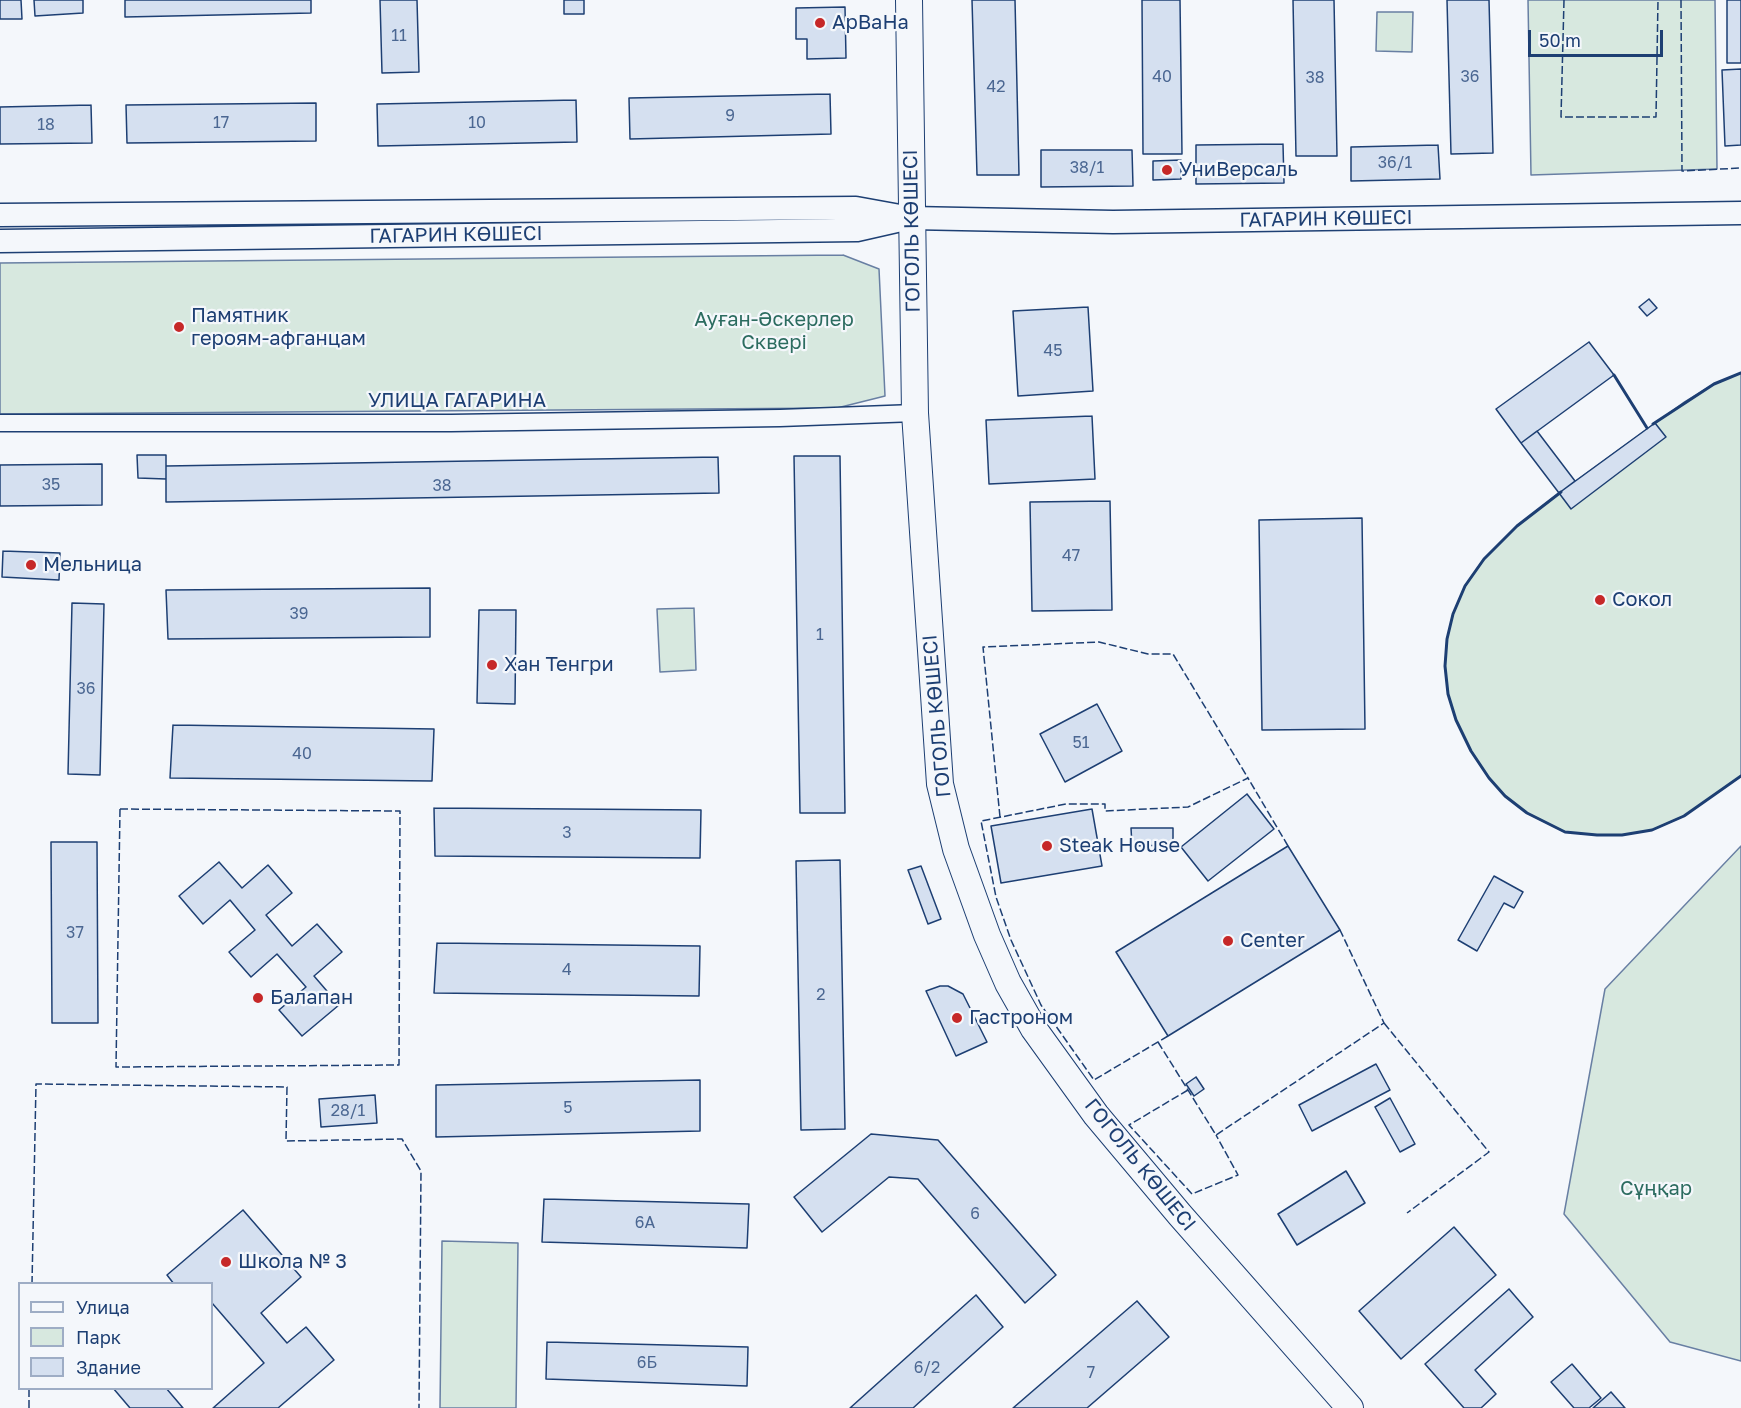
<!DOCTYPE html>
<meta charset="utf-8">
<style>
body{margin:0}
#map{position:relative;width:1741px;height:1408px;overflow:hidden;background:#f4f7fb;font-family:"Golos Text",sans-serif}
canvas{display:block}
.legend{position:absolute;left:18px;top:1282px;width:195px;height:108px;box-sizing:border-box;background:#f4f7fb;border:2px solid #9eadc5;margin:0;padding:8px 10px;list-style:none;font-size:18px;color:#1d3f73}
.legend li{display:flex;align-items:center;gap:12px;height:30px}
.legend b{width:30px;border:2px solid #9eadc5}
.scale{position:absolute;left:1528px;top:30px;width:135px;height:27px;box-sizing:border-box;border:3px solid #1d3f73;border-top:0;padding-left:8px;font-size:18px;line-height:21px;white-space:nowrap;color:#1d3f73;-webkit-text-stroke:4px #f4f7fb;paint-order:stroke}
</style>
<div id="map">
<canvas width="1741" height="1408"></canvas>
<ul class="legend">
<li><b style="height:8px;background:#f4f7fb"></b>Улица</li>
<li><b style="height:16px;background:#d7e8df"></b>Парк</li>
<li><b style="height:16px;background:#d5e0f0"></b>Здание</li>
</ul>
<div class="scale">50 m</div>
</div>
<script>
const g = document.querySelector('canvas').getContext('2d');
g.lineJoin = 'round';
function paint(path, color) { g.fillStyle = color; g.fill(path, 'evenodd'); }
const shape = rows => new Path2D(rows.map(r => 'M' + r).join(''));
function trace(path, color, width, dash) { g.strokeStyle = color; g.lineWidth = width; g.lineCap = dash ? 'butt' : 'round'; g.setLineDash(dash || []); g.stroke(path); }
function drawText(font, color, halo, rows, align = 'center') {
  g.font = font + ' "Golos Text",sans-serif'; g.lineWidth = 4.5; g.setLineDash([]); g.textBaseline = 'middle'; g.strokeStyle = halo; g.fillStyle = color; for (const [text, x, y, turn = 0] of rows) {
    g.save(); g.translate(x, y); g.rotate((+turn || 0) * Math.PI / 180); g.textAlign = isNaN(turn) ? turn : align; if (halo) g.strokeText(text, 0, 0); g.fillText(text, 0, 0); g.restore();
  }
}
const green = shape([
 [1528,0,1715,0,1717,169,1531,175,1528,0],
 [1377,12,1413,12,1412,52,1376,51,1377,12],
 [843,255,879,269,885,396,837,408,0,414,0,263,843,255],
 [1741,373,1741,776,1684,816,1652,830,1622,835,1597,835,1565,832,1527,813,1505,796,1489,778,1471,751,1456,720,1448,694,1445,666,1447,639,1453,614,1465,586,1484,559,1517,526,1559,493,1683,403,1714,384,1741,373],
 [694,608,696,670,660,672,657,609,694,608],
 [1741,846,1741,1361,1670,1342,1564,1214,1605,989,1741,846],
 [442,1241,518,1243,516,1408,440,1408,442,1241]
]);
const building = shape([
 [0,0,21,0,22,19,0,19,0,0],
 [34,0,83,0,83,13,35,16,34,0],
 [125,0,311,0,311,13,125,17,125,0],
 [380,0,417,0,419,72,382,73,380,0],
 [564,0,584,0,584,14,564,14,564,0],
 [972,0,1015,0,1019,175,977,175,972,0],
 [1142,0,1180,0,1182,154,1143,154,1142,0],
 [1293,0,1334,0,1337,156,1296,156,1293,0],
 [1447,0,1489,0,1493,153,1451,154,1447,0],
 [1727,0,1741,0,1741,63,1727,63,1727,0],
 [845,7,846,58,807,59,807,39,796,39,796,8,845,7],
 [1741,69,1741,145,1725,146,1722,70,1741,69],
 [830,94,831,134,630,139,629,98,830,94],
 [576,100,577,142,378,146,377,104,576,100],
 [316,103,316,141,127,143,126,105,316,103],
 [91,105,92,143,0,144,0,107,91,105],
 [1283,144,1284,183,1196,184,1196,145,1283,144],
 [1438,145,1440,179,1351,181,1351,147,1438,145],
 [1041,150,1132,150,1133,186,1041,187,1041,150],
 [1181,160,1181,179,1153,180,1153,161,1181,160],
 [1649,299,1657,308,1647,316,1639,307,1649,299],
 [1088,307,1093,391,1018,396,1013,311,1088,307],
 [1589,342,1614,375,1521,443,1496,409,1589,342],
 [1092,416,1095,479,989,484,986,420,1092,416],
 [1655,423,1666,437,1571,509,1559,493,1655,423],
 [1537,431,1575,481,1559,493,1521,443,1537,431],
 [137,455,166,455,166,479,138,478,137,455],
 [794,456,840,456,845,813,800,813,794,456],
 [718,457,719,493,166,502,166,466,718,457],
 [102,464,102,505,0,506,0,465,102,464],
 [1110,501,1112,610,1032,611,1030,502,1110,501],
 [1362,518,1365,729,1262,730,1259,520,1362,518],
 [3,551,60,553,59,580,2,577,3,551],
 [430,588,430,637,168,639,166,590,430,588],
 [72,603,104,604,100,775,68,774,72,603],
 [479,610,516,610,515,704,477,703,479,610],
 [1097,704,1122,751,1065,782,1040,734,1097,704],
 [173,725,434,729,432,781,170,778,173,725],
 [1247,794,1274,829,1208,881,1181,847,1247,794],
 [434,808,701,810,700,858,435,856,434,808],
 [1092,809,1102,866,1001,883,991,826,1092,809],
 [1131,828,1173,828,1173,845,1132,846,1131,828],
 [51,842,97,842,98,1023,52,1023,51,842],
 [1288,846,1340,930,1168,1036,1116,952,1288,846],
 [840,860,845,1129,801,1130,796,861,840,860],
 [219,862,242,888,268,865,292,893,266,915,292,946,317,924,342,952,314,976,339,1005,302,1036,279,1010,306,987,277,954,251,977,229,952,255,930,230,900,203,924,179,896,219,862],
 [921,866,941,919,928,924,908,870,921,866],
 [1494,876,1523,892,1514,908,1504,903,1477,951,1458,940,1494,876],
 [437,943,700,946,699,996,434,993,437,943],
 [940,986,948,986,963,994,987,1042,956,1056,926,991,940,986],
 [1376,1064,1390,1090,1312,1131,1299,1105,1376,1064],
 [1196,1077,1204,1089,1194,1096,1186,1084,1196,1077],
 [700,1080,700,1131,436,1137,436,1085,700,1080],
 [375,1095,377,1123,321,1127,319,1099,375,1095],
 [1390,1098,1415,1144,1400,1152,1375,1107,1390,1098],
 [871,1134,938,1140,1056,1275,1025,1303,918,1179,889,1177,822,1232,794,1197,871,1134],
 [1346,1171,1365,1203,1297,1245,1278,1214,1346,1171],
 [544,1199,749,1204,747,1248,542,1242,544,1199],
 [243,1210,301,1277,261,1313,287,1343,306,1327,334,1360,278,1408,213,1408,264,1363,212,1303,212,1284,174,1284,167,1275,243,1210],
 [1454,1227,1496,1275,1401,1359,1359,1311,1454,1227],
 [1509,1289,1533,1317,1475,1370,1496,1394,1481,1408,1464,1408,1425,1364,1509,1289],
 [976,1295,1003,1327,913,1408,850,1408,976,1295],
 [1137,1301,1169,1337,1087,1408,1013,1408,1137,1301],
 [547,1342,748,1347,747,1386,546,1379,547,1342],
 [1572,1364,1601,1398,1589,1408,1574,1408,1551,1382,1572,1364],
 [113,1388,166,1388,183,1408,130,1408,113,1388],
 [1611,1392,1625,1408,1593,1408,1611,1392]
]);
const street = shape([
 [0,423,451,423,780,418,915,413]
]);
const secondary = shape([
 [0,215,856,208,911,218,1113,222,1741,213],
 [0,241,857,230,901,220]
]);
const primary = shape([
 [909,0,915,413,940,784,956,849,987,935,1008,983,1034,1029,1096,1115,1180,1215,1350,1408]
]);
const fence = shape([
 [1564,0,1561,117,1656,117,1658,0],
 [1681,0,1682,171,1741,168],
 [120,809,400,811,399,1065,116,1067,120,809],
 [1000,817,983,647,1099,642,1148,654,1173,654,1248,778],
 [1384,1023,1489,1152,1407,1213],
 [1168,1036,1094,1080,1041,1005,1011,940,996,897,981,821,1066,804,1105,804,1105,811,1188,807,1248,778,1288,846],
 [1158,1042,1216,1135,1384,1023,1340,930],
 [1188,1090,1129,1125,1192,1194,1238,1175,1216,1135],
 [32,1284,36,1084,287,1087,286,1141,402,1139,421,1171,419,1408],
 [29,1408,29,1388]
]);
const wall = shape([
 [1614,375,1647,428],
 [1653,424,1714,384,1741,373],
 [1561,492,1517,526,1484,559,1465,586,1453,614,1447,639,1445,666,1448,694,1456,720,1471,751,1489,778,1505,796,1527,813,1565,832,1597,835,1622,835,1652,830,1684,816,1741,776]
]);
const markers = [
 [820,23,6,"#c62828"],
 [1167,170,6,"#c62828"],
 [179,327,6,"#c62828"],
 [31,565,6,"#c62828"],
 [1600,600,6,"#c62828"],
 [492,665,6,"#c62828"],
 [1047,846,6,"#c62828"],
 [1228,941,6,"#c62828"],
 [258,998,6,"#c62828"],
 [957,1018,6,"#c62828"],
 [226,1262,6,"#c62828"]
];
const numberNames = [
 ["11",399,36],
 ["40",1162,77],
 ["36",1470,77],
 ["38",1315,78],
 ["42",996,87],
 ["9",730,116],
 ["17",221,123],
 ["10",477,123],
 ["18",46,125],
 ["36/1",1395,163],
 ["38/1",1087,168],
 ["45",1053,351],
 ["35",51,485],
 ["38",442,486],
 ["47",1071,556],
 ["39",299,614],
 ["1",820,635],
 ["36",86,689],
 ["51",1081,743],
 ["40",302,754],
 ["3",567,833],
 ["37",75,933],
 ["4",567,970],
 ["2",821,995],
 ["5",568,1108],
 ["28/1",348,1111],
 ["6",975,1214],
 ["6А",645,1223],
 ["6Б",647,1363],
 ["6/2",927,1368],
 ["7",1091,1373]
];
const poiNames = [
 ["АрВаНа",832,23],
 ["УниВерсаль",1179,170],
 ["Памятник",191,316],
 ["героям-афганцам",191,339],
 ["Мельница",43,565],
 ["Сокол",1612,600],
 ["Хан Тенгри",504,665],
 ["Steak House",1059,846],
 ["Center",1240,941],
 ["Балапан",270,998],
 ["Гастроном",969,1018],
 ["Школа № 3",238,1262]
];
const streetNames = [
 ["ГАГАРИН КӨШЕСІ",1326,219,-1],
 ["ГОГОЛЬ КӨШЕСІ",912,231,-91],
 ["ГАГАРИН КӨШЕСІ",456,235,-1],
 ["УЛИЦА ГАГАРИНА",457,401],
 ["ГОГОЛЬ КӨШЕСІ",937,716,-95],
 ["ГОГОЛЬ КӨШЕСІ",1140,1165,51]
];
const parkNames = [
 ["Ауған-Әскерлер",774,320],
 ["Сквері",774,343],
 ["Сұңқар",1656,1189]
];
paint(green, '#d7e8df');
trace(green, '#687fa3', 1.5);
paint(building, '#d5e0f0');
trace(building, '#1d3f73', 1.5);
trace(street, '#1d3f73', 19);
trace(secondary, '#1d3f73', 25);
trace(primary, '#1d3f73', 28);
trace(street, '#f4f7fb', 16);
trace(secondary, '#f4f7fb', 22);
trace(primary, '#f4f7fb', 26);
trace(fence, '#1d3f73', 1.5, [8, 3]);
trace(wall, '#1d3f73', 3);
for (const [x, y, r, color] of markers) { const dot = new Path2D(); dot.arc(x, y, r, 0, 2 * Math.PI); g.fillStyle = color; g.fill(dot); trace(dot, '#f4f7fb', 2); }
drawText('16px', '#4b6792', null, numberNames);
drawText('20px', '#1d3f73', '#f4f7fb', poiNames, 'left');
drawText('20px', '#1d3f73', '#f4f7fb', streetNames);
drawText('20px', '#2c6c60', '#f4f7fb', parkNames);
</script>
